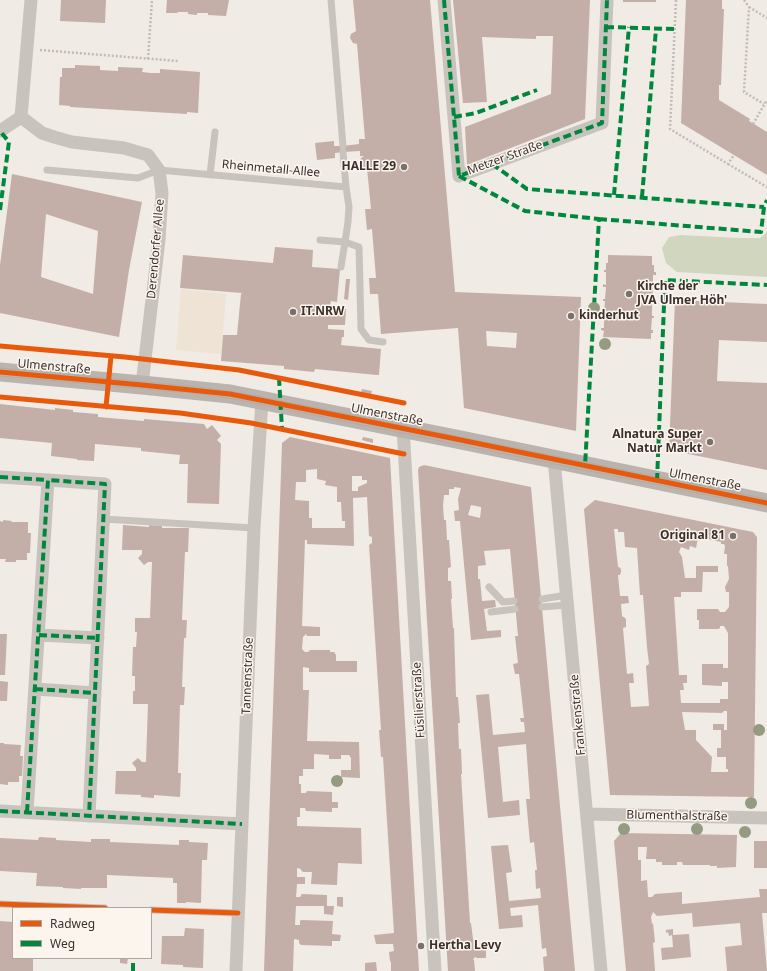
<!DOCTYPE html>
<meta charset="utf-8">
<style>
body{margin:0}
#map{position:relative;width:767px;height:971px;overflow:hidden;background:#f0ebe5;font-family:"Noto Sans",sans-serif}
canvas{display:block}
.legend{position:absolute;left:12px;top:907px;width:140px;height:52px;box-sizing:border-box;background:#fbf5ee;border:1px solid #aea6a0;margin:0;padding:5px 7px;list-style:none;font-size:12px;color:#3b302b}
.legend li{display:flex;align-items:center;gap:8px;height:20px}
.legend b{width:20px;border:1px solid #aea6a0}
</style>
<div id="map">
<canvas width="767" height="971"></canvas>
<ul class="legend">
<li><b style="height:5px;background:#e8590c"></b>Radweg</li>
<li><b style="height:5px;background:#00873e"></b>Weg</li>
</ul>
</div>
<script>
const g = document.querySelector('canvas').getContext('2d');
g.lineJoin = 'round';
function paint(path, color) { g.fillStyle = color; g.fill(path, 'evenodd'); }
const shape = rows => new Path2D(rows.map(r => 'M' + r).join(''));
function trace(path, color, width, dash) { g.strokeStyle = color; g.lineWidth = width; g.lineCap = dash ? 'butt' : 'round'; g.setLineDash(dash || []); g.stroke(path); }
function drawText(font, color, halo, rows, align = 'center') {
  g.font = font + ' "Noto Sans",sans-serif'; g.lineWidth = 3; g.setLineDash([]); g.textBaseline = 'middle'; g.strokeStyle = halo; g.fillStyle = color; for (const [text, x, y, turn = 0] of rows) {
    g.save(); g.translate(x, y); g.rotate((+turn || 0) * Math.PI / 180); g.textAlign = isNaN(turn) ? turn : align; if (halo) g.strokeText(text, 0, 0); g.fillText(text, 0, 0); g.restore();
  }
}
const green = shape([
 [767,231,767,277,677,272,666,263,662,248,669,237,681,235,739,238,760,238,766,233]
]);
const plaza = shape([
 [181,289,226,294,221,354,176,350]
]);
const building = shape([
 [61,0,106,0,105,23,60,21],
 [167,0,229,0,226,16,208,15,208,13,197,13,197,15,188,14,188,12,178,12,177,13,166,13],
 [353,0,430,0,455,292,581,297,576,431,464,408,458,328,381,334,378,294,370,294,369,278,376,278,372,229,367,230,365,209,371,209,367,168,362,166,360,162,361,158,364,156,360,156,360,151,343,152,335,153,335,158,317,160,315,143,334,141,334,146,343,146,359,144,359,139,365,139,357,44,353,43,350,38,351,34,356,31],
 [486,331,517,333,516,348,487,346],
 [453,0,590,0,585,119,467,165,465,127,551,94,553,36,536,36,536,39,482,37,487,102,463,103],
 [623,0,656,0,656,2,623,2],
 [686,0,722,0,722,9,724,9,721,85,719,85,719,100,750,119,749,121,767,132,767,175,681,123],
 [75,65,100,66,100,70,118,71,118,67,143,68,142,72,151,73,160,73,160,69,200,72,198,113,187,112,187,114,70,107,70,106,59,105,60,77,62,77,62,68,75,68],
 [12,174,142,202,129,270,119,337,0,313,0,265],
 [46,214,98,231,93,294,41,277],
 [275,247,313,250,312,267,340,269,337,302,331,301,330,305,346,309,345,325,328,325,328,329,344,330,344,337,342,337,341,345,381,349,379,375,377,375,315,369,314,372,284,369,284,366,221,361,223,335,238,335,237,335,241,294,242,293,180,288,183,255,273,263],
 [608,255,652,256,652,265,654,265,654,272,656,272,656,275,653,275,653,287,655,287,655,289,653,289,652,301,655,301,655,303,652,303,652,316,654,316,654,318,652,318,651,330,653,330,653,333,651,333,651,339,603,337,604,331,601,330,601,328,604,328,604,315,602,315,602,313,604,313,605,301,603,301,603,299,605,299,606,287,603,287,603,284,606,285,606,272,604,272,604,270,606,270,606,263,608,263],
 [346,279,350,279,348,300,344,299],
 [675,300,767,304,767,342,719,340,717,381,767,383,767,470,669,450],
 [362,389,372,391,371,395,361,393],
 [0,404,55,410,55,408,73,410,73,412,98,414,98,417,144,421,144,419,204,424,207,429,212,425,221,436,217,440,221,444,219,504,187,503,188,464,179,464,180,455,141,451,141,448,95,444,94,461,77,460,77,459,51,456,52,443,0,438],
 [290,437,390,458,419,971,391,971,391,962,390,961,389,952,394,951,393,944,376,944,374,935,394,933,383,757,381,757,379,730,381,730,369,545,372,543,372,537,369,536,367,497,353,498,354,546,307,544,307,540,305,540,302,626,320,627,320,636,307,636,306,634,303,637,302,649,305,652,308,652,310,650,330,650,330,652,334,652,336,655,336,661,357,661,357,672,309,672,309,668,303,667,303,690,309,690,307,741,359,742,360,778,341,777,341,770,351,770,351,758,349,755,341,755,341,759,329,759,329,755,314,754,314,769,303,769,303,776,299,776,299,784,301,784,301,793,306,793,307,791,332,792,332,802,338,802,338,808,332,808,332,812,306,811,305,808,300,808,300,817,297,817,297,826,361,828,362,864,338,863,337,885,311,884,312,872,303,872,301,870,301,869,297,868,297,877,305,877,305,884,297,884,296,897,300,897,302,894,327,895,327,906,334,906,333,915,324,914,324,906,296,906,295,925,300,925,300,921,301,920,333,921,332,934,341,935,340,941,332,941,332,946,301,945,299,943,299,940,294,939,293,971,264,971,282,443],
 [317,469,317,479,326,481,325,485,337,487,337,502,341,502,342,521,345,521,345,528,312,528,312,518,309,518,309,501,295,500,296,482,306,482,306,470],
 [352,476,362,476,362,480,367,480,367,483,358,487,358,491,352,491],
 [363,437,373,439,373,443,362,440],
 [424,465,531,487,575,971,544,971,543,957,547,956,546,948,542,949,538,905,510,908,511,916,522,915,523,927,499,929,491,846,508,845,512,872,506,873,509,901,541,898,540,888,536,889,535,870,537,870,534,842,530,843,526,799,530,799,526,744,498,747,503,802,519,800,520,815,488,818,476,695,489,694,493,735,525,732,524,722,521,722,520,718,524,718,519,674,515,674,513,664,518,663,515,636,518,636,510,549,484,551,486,565,478,566,478,579,480,579,482,601,495,600,496,607,484,609,487,631,501,630,501,637,471,640,460,521,455,521,454,511,459,510,458,499,461,488,454,487,454,489,449,489,449,495,444,495,443,506,444,520,446,520,447,540,449,540,451,567,448,568,448,581,451,581,452,599,451,599,453,628,454,628,456,697,458,697,460,723,458,723,459,749,461,749,462,774,461,774,470,923,471,923,473,939,475,941,476,950,486,949,486,958,477,958,475,957,473,960,474,960,475,971,448,971,418,470,419,467],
 [471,505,481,507,481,510,480,518,468,515],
 [595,500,753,532,757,537,754,797,610,795,584,509],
 [614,529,618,529,618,532,624,532,625,547,637,548,640,595,643,595,647,647,649,664,646,666,649,706,631,707,629,683,634,683,633,673,627,674,623,628,626,627,626,619,625,618,622,616,621,604,629,603,628,596,620,596,618,575,620,575,621,572,621,569,619,567,618,567],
 [699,533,709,535,708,539,721,542,721,544,724,544,725,546,724,554,727,554,727,566,728,566,729,579,725,587,726,592,729,592,729,607,725,612,720,612,718,609,697,609,697,620,699,620,699,629,718,629,720,628,720,626,724,626,728,633,728,668,723,668,723,664,702,664,702,685,722,686,722,682,728,682,728,699,720,699,720,703,681,703,680,690,684,690,683,683,687,683,687,675,679,675,674,597,681,597,681,592,702,592,703,572,718,572,718,566,696,566,696,578,685,578,682,557,679,552,681,547,689,550,690,546,696,548],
 [724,711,727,711,727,730,724,730,724,724,713,724,713,730,721,730,721,748,717,748,717,757,726,757,726,769,728,769,728,772,711,772,712,757,696,740,696,730,685,730,682,712,722,713],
 [3,520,12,521,11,522,28,522,28,533,31,533,30,553,27,553,27,560,16,560,16,562,5,562,6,559,0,559,0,521,3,522],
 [123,525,149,527,149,525,162,526,162,528,189,528,188,552,185,552,182,620,187,620,186,638,184,638,182,687,185,687,184,705,180,705,178,773,181,773,180,797,154,795,154,798,141,797,141,795,115,794,116,771,136,771,136,768,132,763,138,758,142,762,146,762,148,704,133,704,133,691,135,691,135,676,132,676,133,647,136,647,137,632,135,632,135,618,150,618,152,562,148,562,144,565,138,558,142,554,142,550,122,550],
 [0,634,7,634,5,675,0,675],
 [0,681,8,682,7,701,0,701],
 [0,743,4,743,4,744,21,745,20,756,23,756,22,776,19,776,19,782,8,782,8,785,0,784],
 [621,833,737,835,736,867,717,868,717,866,710,866,710,865,683,865,682,862,677,862,677,865,662,865,662,862,656,862,656,859,646,859,647,847,638,847,638,860,641,860,641,881,647,880,648,897,652,897,655,894,682,892,682,904,760,897,759,889,767,889,767,913,762,913,767,971,727,971,725,947,742,945,740,923,693,927,692,913,657,916,653,912,651,917,652,924,653,923,655,942,653,943,655,971,626,971,614,841],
 [39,837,56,838,56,840,91,842,91,839,110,839,110,842,179,845,179,840,189,840,189,842,208,843,207,860,202,860,201,903,186,902,186,903,177,903,177,883,173,883,173,878,107,875,107,888,81,888,81,889,63,888,63,887,36,886,37,873,0,871,0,838,38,840],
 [754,841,767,841,767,868,754,868],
 [337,897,343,897,343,907,337,906],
 [0,921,13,922,13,958,33,958,33,971,0,971],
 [185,928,204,929,203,968,183,967,183,965,161,964,162,936,184,936],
 [673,929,673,935,689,934,691,957,662,960,661,948,673,947,672,935,669,936,668,932,666,933,666,930],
 [120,958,128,958,127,964,120,963],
 [376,962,377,971,365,971,365,963]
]);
const path = shape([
 [676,0,670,129,728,164,734,155],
 [744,0,749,7,744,92,764,104],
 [749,7,767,18],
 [40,50,178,61],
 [148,59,152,0],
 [753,124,767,100],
 [728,164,767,187]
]);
const lane = shape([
 [331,0,343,146],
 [47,170,138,178,159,170,346,187,343,152],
 [210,175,215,132],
 [320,240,345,242,348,222,349,207,346,187],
 [341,267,345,242,359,247,361,329,369,340,383,342],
 [103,519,254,528],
 [489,587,503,602,514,601],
 [542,599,567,595],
 [542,607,568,605],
 [491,612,515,609],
 [0,904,105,908],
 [151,910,238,913]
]);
const street = shape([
 [31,0,21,117,42,133,54,137,72,142,124,148,148,155,159,170,162,193,159,240,142,385],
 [444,0,459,176,602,123,607,0],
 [0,131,21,117],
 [403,428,435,971],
 [554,459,601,971],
 [0,477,48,480],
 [39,635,98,638],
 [35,689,95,693],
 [0,811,242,824],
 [27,812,48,480,105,484,89,816],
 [587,814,767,818],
 [236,971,254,528,262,400]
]);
const secondary = shape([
 [0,372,142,385,230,394,456,439,767,503]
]);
const tram = shape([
 [0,368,198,387,248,394,767,499],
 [0,376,193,393,234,399,767,507]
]);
const quiet = shape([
 [444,0,459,176,602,123,607,0],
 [606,27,674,29],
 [454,117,476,113,537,90],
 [492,164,527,189,764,207],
 [459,176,525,211,599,219,585,466],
 [614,195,629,27],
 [642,197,656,29],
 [0,210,9,142,0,131],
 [599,219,761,232,764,207,767,200],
 [279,378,282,429],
 [0,477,48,480],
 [657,481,665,280,767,285],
 [39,635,98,638],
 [35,689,95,693],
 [0,811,242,824],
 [27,812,48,480,105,484,89,816],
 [133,971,133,958]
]);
const cycleway = shape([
 [0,346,125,357,239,370,404,403],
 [0,372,142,385,230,394,456,439,767,503],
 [0,397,180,413,251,423,404,454],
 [106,407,111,356],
 [0,904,105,908],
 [151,910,238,913]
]);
const trees = [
 [594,308],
 [605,344],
 [759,730],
 [337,781],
 [751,803],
 [624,829],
 [697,829],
 [745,832]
];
const markers = [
 [404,167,4,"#7a716c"],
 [629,294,4,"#7a716c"],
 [293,312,4,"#7a716c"],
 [571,316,4,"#7a716c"],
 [710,442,4,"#7a716c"],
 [733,536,4,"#7a716c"],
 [421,946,4,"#7a716c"]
];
const streetNames = [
 ["Metzer Straße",505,158,-20],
 ["Rheinmetall-Allee",271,169,5],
 ["Derendorfer Allee",156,249,-85],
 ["Ulmenstraße",54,367,5],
 ["Ulmenstraße",387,415,11],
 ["Ulmenstraße",705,480,11],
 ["Tannenstraße",248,676,-88],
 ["Füsilierstraße",419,700,-93],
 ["Frankenstraße",578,715,-95],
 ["Blumenthalstraße",677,816,1]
];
const poiNames = [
 ["HALLE 29",396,167,"right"],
 ["Kirche der",637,287],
 ["JVA Ulmer Höh'",637,301],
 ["IT.NRW",301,312],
 ["kinderhut",579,316],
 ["Alnatura Super",702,435,"right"],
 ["Natur Markt",702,449,"right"],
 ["Original 81",725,536,"right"],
 ["Hertha Levy",429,946]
];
paint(green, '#d1d6bf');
paint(plaza, '#eee3d5');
paint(building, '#c3afa7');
trace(path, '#c2bbb6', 2.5, [2, 2]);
trace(lane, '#c9c3be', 7);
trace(street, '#c9c3be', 13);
trace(secondary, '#bab3ae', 19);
trace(tram, '#b1aca8', 1);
trace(quiet, '#00873e', 4, [8, 4]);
trace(cycleway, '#e8590c', 5);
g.fillStyle = '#959b80';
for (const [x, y] of trees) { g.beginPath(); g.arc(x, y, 6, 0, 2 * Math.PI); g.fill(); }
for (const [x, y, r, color] of markers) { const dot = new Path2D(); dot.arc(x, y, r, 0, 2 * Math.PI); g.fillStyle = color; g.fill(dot); trace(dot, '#fbf5ee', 1.5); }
drawText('12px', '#3b302b', '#fbf5ee', streetNames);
drawText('bold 12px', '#3b302b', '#fbf5ee', poiNames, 'left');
</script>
